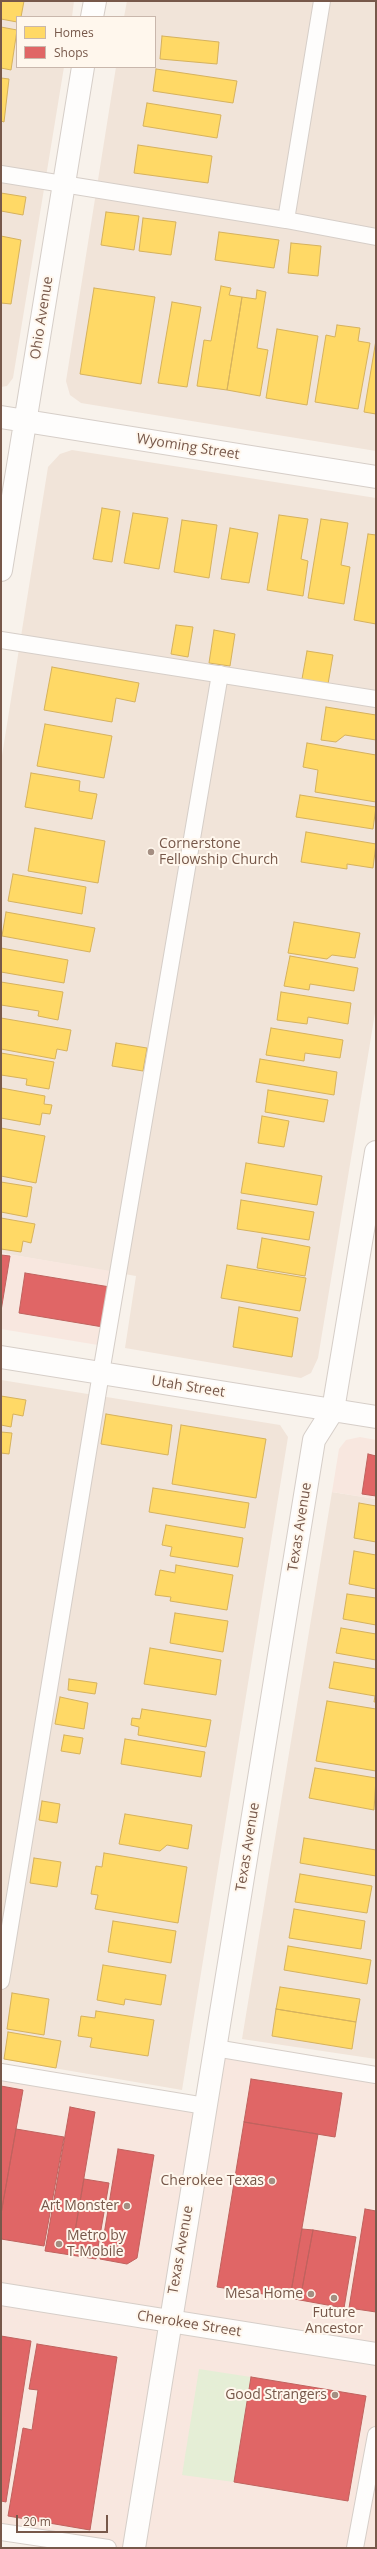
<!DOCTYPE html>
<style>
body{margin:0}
#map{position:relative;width:377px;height:2549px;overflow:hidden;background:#f8f2eb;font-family:"Open Sans",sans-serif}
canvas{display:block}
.frame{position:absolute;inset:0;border:2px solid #77584a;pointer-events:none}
.legend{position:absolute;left:16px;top:16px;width:140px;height:52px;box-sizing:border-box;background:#fff7ed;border:1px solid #c9b7ac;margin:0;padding:5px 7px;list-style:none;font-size:12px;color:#77584a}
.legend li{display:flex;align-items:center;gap:8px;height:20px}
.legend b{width:20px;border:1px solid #c9b7ac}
.scale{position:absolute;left:16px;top:2515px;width:92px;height:18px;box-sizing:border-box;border:2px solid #77584a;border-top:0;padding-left:5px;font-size:12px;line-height:14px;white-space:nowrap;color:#77584a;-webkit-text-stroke:3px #fff7ed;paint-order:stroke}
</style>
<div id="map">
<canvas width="377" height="2549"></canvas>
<div class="frame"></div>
<ul class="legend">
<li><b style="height:11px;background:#ffd966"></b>Homes</li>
<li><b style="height:11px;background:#e06666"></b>Shops</li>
</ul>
<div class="scale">20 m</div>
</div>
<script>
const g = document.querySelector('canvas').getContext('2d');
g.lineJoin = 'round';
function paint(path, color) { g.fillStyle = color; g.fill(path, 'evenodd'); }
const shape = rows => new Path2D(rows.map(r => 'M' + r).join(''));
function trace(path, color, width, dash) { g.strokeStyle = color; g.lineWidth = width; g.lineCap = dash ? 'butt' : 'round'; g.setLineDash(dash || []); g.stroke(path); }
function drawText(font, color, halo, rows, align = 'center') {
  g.font = font + ' "Open Sans",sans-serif'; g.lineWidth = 4; g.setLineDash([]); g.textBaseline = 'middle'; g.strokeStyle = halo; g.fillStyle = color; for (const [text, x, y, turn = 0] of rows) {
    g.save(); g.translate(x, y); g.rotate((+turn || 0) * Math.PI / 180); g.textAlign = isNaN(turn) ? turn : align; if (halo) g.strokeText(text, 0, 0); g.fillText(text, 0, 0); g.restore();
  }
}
const residential = shape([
 [1,1,74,1,72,17,17,17,17,67,64,67,13,378,7,386,1,387],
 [127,1,376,1,376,451,81,403,70,395,66,381,116,67,155,67,155,17,124,17],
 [72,450,376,498,376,1007,318,1358,311,1373,301,1378,125,1348,136,1276,1,1253,1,762,48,467,60,454],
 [1,1380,280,1425,288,1437,182,2090,1,2059],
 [332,1492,376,1499,376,2059,242,2039]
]);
const commercial = shape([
 [1,1253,111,1271,98,1345,1,1329],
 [360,1437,376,1440,376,1499,332,1492,339,1449,346,1440],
 [215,2048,376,2075,376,2548,111,2548,1,2530,1,2069,205,2106]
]);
const green = shape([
 [199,2369,251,2377,234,2482,182,2475]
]);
const homes = shape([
 [1,1,24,1,21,17,17,17,17,22,1,19,1,1],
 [1,27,17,30,11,70,1,68,1,27],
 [162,36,219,42,217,64,160,59,162,36],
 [156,69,237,81,233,103,153,91,156,69],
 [1,78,9,79,4,122,1,121,1,78],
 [147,103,221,115,217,138,143,126,147,103],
 [138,145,212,156,208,183,134,173,138,145],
 [1,193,26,197,23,215,1,211,1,193],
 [106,212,139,216,134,250,101,245,106,212],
 [143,218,176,222,171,255,139,251,143,218],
 [219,232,279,240,274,268,215,260,219,232],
 [1,236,21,240,11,304,1,303,1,236],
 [291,243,321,246,318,276,288,273,291,243],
 [221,286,231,288,229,295,242,297,227,390,197,386,204,340,211,341,221,286],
 [94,288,155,297,141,384,80,374,94,288],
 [257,290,266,292,257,348,268,350,260,396,227,390,242,297,256,299,257,290],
 [172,302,201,307,187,387,158,383,172,302],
 [337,325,360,328,358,341,370,343,358,409,315,402,326,335,335,337,337,325],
 [277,329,318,336,307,405,266,398,277,329],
 [376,340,376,414,364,412,376,340],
 [102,508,120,511,112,562,93,559,102,508],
 [133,513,168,518,159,569,124,563,133,513],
 [279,515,308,519,301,559,308,561,303,596,267,590,279,515],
 [321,519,348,523,341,565,350,567,344,604,308,598,321,519],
 [182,520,217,525,209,578,174,572,182,520],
 [230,528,258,533,249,583,221,579,230,528],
 [368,534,376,535,376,624,354,620,368,534],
 [176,625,193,627,188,657,171,654,176,625],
 [214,630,235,634,230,666,209,663,214,630],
 [307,651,333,655,328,684,302,679,307,651],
 [52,667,139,683,135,702,116,698,112,722,44,710,52,667],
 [326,707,376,715,376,740,345,735,336,742,321,740,326,707],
 [45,724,112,736,104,778,37,766,45,724],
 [307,743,376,755,376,802,315,792,318,770,303,767,307,743],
 [31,773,80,781,79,791,97,794,92,819,25,807,31,773],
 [300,795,376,807,373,829,296,817,300,795],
 [35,828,105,841,98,883,28,871,35,828],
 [306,832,376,844,373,868,347,864,347,869,301,862,306,832],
 [13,874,86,887,82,914,8,901,13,874],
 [6,912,95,928,90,952,2,936,6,912],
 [294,922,360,933,355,958,332,955,327,959,288,953,294,922],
 [1,948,68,960,64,983,1,972,1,948],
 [290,956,358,968,354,991,310,984,309,990,284,986,290,956],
 [1,982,63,992,58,1020,38,1016,39,1011,1,1005,1,982],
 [281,992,351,1003,348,1024,308,1017,307,1024,277,1020,281,992],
 [1,1018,71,1030,67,1051,57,1049,55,1059,1,1049,1,1018],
 [271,1028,343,1040,340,1058,305,1053,304,1061,266,1055,271,1028],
 [116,1043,147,1048,143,1071,112,1066,116,1043],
 [1,1053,54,1062,49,1089,26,1085,27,1079,1,1075,1,1053],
 [260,1059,337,1072,334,1095,256,1082,260,1059],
 [1,1088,45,1096,44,1104,52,1105,50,1114,42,1113,40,1125,1,1118,1,1088],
 [268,1090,328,1100,324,1122,265,1112,268,1090],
 [262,1116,289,1121,284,1147,258,1143,262,1116],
 [1,1128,45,1136,36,1183,1,1176,1,1128],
 [246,1163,322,1176,317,1205,241,1193,246,1163],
 [1,1182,32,1187,27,1217,1,1212,1,1182],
 [241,1200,314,1212,309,1240,237,1229,241,1200],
 [1,1218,35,1224,31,1243,23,1241,21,1252,1,1249,1,1218],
 [262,1238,310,1247,305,1276,257,1268,262,1238],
 [227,1265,306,1278,300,1311,221,1298,227,1265],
 [239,1307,298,1318,292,1357,233,1347,239,1307],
 [1,1396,26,1400,23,1416,13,1414,11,1427,1,1425,1,1396],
 [106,1414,172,1425,168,1455,101,1444,106,1414],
 [181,1425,266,1439,256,1498,172,1484,181,1425],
 [1,1432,12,1433,9,1454,1,1453,1,1432],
 [153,1488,249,1503,245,1528,149,1512,153,1488],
 [359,1503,376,1506,376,1542,354,1538,359,1503],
 [166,1525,243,1538,238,1567,170,1556,172,1547,162,1545,166,1525],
 [354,1551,376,1555,376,1589,349,1584,354,1551],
 [176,1565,233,1575,227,1610,170,1601,171,1597,155,1595,160,1570,175,1573,176,1565],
 [347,1594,376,1598,376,1625,343,1619,347,1594],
 [175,1613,228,1621,223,1652,170,1643,175,1613],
 [341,1628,376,1634,376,1660,336,1653,341,1628],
 [150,1648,221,1660,216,1695,144,1684,150,1648],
 [334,1662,376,1669,376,1702,374,1702,375,1696,329,1688,334,1662],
 [69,1679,97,1683,95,1694,68,1690,69,1679],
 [60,1697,88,1703,84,1729,55,1724,60,1697],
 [327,1701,376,1709,376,1771,316,1761,327,1701],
 [142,1709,211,1720,206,1747,138,1735,139,1727,131,1725,132,1718,140,1719,142,1709],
 [64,1735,83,1738,80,1754,61,1751,64,1735],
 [125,1739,205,1752,201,1777,121,1764,125,1739],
 [315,1768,376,1778,374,1810,309,1798,315,1768],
 [42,1801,60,1804,57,1823,39,1820,42,1801],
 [125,1814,192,1825,188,1849,167,1845,160,1851,119,1844,125,1814],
 [304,1838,376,1850,376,1876,300,1863,304,1838],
 [104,1853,187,1867,178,1923,95,1909,98,1895,91,1894,96,1866,102,1867,104,1853],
 [34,1858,61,1862,57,1887,30,1883,34,1858],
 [300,1874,372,1886,367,1913,295,1902,300,1874],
 [294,1909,365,1921,361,1949,289,1938,294,1909],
 [113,1921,176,1931,171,1963,108,1952,113,1921],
 [288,1946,371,1960,367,1984,284,1970,288,1946],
 [103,1965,166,1975,161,2005,125,1999,124,2005,97,2000,103,1965],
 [280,1987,360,1999,356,2022,276,2009,280,1987],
 [12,1993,49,1999,44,2035,7,2029,12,1993],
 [276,2009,356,2022,352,2049,272,2036,276,2009],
 [96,2011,154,2020,148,2056,90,2047,92,2038,78,2036,81,2016,95,2018,96,2011],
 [8,2032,61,2041,56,2068,4,2059,8,2032]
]);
const shops = shape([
 [1,1255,10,1256,1,1311,1,1255],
 [25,1273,110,1287,103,1327,19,1313,25,1273],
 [368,1454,376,1456,376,1496,362,1494,368,1454],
 [251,2079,342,2093,335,2137,244,2122,251,2079],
 [1,2086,23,2090,1,2214,1,2086],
 [70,2107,95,2112,71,2255,45,2251,70,2107],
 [244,2122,318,2134,290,2298,217,2287,244,2122],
 [16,2129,64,2137,44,2246,1,2239,1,2214,16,2129],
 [118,2149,154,2155,137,2258,127,2264,100,2259,118,2149],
 [84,2179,109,2183,96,2259,71,2255,84,2179],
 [365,2209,376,2211,376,2312,349,2308,365,2209],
 [302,2229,313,2230,300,2300,290,2298,302,2229],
 [313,2230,356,2237,344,2308,300,2300,313,2230],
 [1,2336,31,2341,6,2502,1,2501,1,2336],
 [37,2344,117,2357,90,2530,8,2516,23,2428,32,2430,38,2390,29,2389,37,2344],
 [251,2377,366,2396,348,2501,234,2482,251,2377]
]);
const service = shape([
 [1,174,286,220,376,237],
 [286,220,322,1],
 [1,640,376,699],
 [1,1981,101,1373,220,674],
 [215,2048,376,2075],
 [1,2072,205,2106],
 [1,2532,108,2548],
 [355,2548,376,2435]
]);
const minor = shape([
 [92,17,95,1],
 [1,417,376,477],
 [1,570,83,67],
 [1,1357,376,1417],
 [134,2548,314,1440,333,1410,376,1152]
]);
const tertiary = shape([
 [1,2294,376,2354]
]);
const markers = [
 [151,852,4,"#a48e82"],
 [272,2181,4,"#a48e82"],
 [127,2206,4,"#a48e82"],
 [59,2244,4,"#a48e82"],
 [311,2294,4,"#a48e82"],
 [334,2298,4,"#a48e82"],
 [335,2395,4,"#a48e82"]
];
const streetNames = [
 ["Ohio Avenue",42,318,-81],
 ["Wyoming Street",188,447,9],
 ["Utah Street",188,1387,9],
 ["Texas Avenue",300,1527,-81],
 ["Texas Avenue",248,1847,-81],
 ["Texas Avenue",181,2250,-80],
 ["Cherokee Street",189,2324,9]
];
const poiNames = [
 ["Cornerstone",159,844,"left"],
 ["Fellowship Church",159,860,"left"],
 ["Cherokee Texas",264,2181],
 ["Art Monster",119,2206],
 ["Metro by",67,2236,"left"],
 ["T-Mobile",67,2252,"left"],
 ["Mesa Home",303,2294],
 ["Future",334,2313,"center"],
 ["Ancestor",334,2329,"center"],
 ["Good Strangers",327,2395]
];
paint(residential, '#f1e4d9');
paint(commercial, '#f8e7df');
paint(green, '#e5eed6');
paint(homes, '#ffd966');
trace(homes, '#d6b25e', 1);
paint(shops, '#e06666');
trace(shops, '#c0625e', 1);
trace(service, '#d6cec8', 18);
trace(minor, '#d6cec8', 24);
trace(tertiary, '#d6cec8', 24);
trace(service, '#fefdfc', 16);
trace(minor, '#fefdfc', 22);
trace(tertiary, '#fefdfc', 22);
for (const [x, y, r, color] of markers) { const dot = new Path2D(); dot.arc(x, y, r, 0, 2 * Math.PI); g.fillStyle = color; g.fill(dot); trace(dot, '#fff7ed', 1.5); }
drawText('14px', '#77584a', '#fff7ed', streetNames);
drawText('14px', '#77584a', '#fff7ed', poiNames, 'right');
</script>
